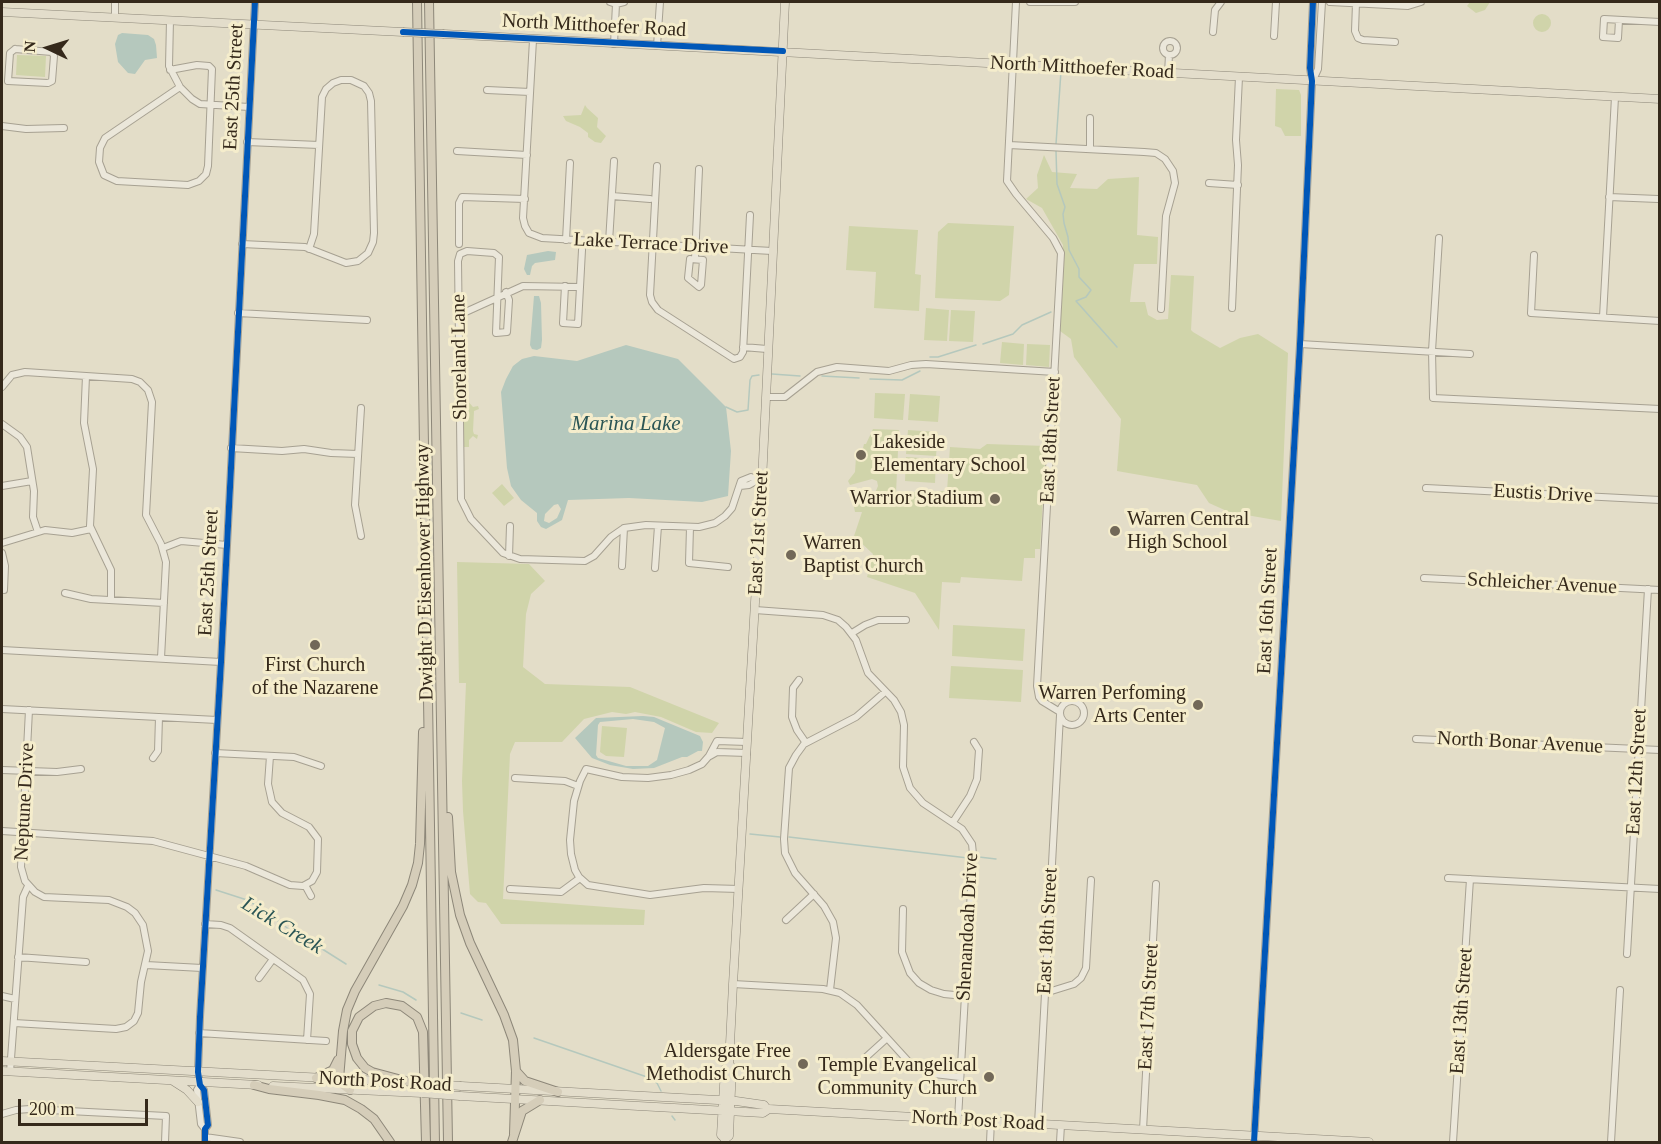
<!DOCTYPE html>
<style>
body{margin:0}
#map{position:relative;width:1661px;height:1144px;overflow:hidden;background:#e3ddc8;font-family:"Times New Roman",serif}
canvas{display:block}
.frame{position:absolute;inset:0;border:3px solid #35291b;pointer-events:none}
.north{position:absolute;left:18px;top:18px;width:60px;height:60px;-webkit-text-stroke:4px #f5edcc;paint-order:stroke;rotate:274deg;font-size:16px;font-weight:700;line-height:24px;text-align:center;color:#35291b}
.north::after{content:'';display:block;margin:auto;width:21px;height:27px;background:#35291b;clip-path:polygon(50% 0,100% 100%,50% 72%,0 100%)}
.scale{position:absolute;left:18px;top:1099px;width:130px;height:27px;box-sizing:border-box;border:3px solid #35291b;border-top:0;padding-left:8px;font-size:18px;line-height:21px;white-space:nowrap;color:#35291b;-webkit-text-stroke:4px #f5edcc;paint-order:stroke}
</style>
<div id="map">
<canvas width="1661" height="1144"></canvas>
<div class="frame"></div>
<div class="north">N</div>
<div class="scale">200 m</div>
</div>
<script>
const g = document.querySelector('canvas').getContext('2d');
g.lineJoin = 'round';
function paint(path, color) { g.fillStyle = color; g.fill(path, 'evenodd'); }
const shape = rows => new Path2D(rows.map(r => 'M' + r).join(''));
function trace(path, color, width, dash) { g.strokeStyle = color; g.lineWidth = width; g.lineCap = dash ? 'butt' : 'round'; g.setLineDash(dash || []); g.stroke(path); }
function drawText(font, color, halo, rows, align = 'center') {
  g.font = font + ' "Times New Roman",serif'; g.lineWidth = 6; g.setLineDash([]); g.textBaseline = 'middle'; g.strokeStyle = halo; g.fillStyle = color; for (const [text, x, y, turn = 0] of rows) {
    g.save(); g.translate(x, y); g.rotate((+turn || 0) * Math.PI / 180); g.textAlign = isNaN(turn) ? turn : align; if (halo) g.strokeText(text, 0, 0); g.fillText(text, 0, 0); g.restore();
  }
}
const green = shape([
 [1470,2,1490,2,1485,10,1476,13,1467,6],
 '1533 23a9 9 0 1 1 18 0a9 9 0 1 1-18 0Z',
 [17,55,46,56,45,77,16,75],
 [1276,89,1299,90,1301,95,1301,136,1285,136,1281,128,1275,126],
 [585,105,587,108,598,118,597,127,606,136,601,143,595,142,588,137,588,133,580,127,566,121,563,116,581,115],
 [1044,155,1052,172,1077,174,1070,188,1097,189,1108,179,1139,177,1137,235,1158,237,1157,264,1134,264,1130,302,1145,302,1148,315,1157,320,1168,319,1171,275,1194,276,1191,330,1193,332,1220,348,1240,338,1258,334,1288,353,1281,521,1229,512,1209,503,1197,485,1117,471,1121,419,1074,357,1071,339,1060,331,1063,245,1042,208,1026,199,1038,188,1037,175],
 [948,223,1014,226,1009,295,1000,301,935,298,938,232],
 [849,226,918,230,915,274,921,275,919,311,874,308,876,272,846,270],
 [926,308,949,310,947,341,924,340],
 [951,310,975,311,973,342,949,341],
 [1002,342,1024,344,1023,365,1000,363],
 [1027,344,1050,345,1049,367,1026,365],
 [875,393,905,394,903,420,874,418],
 [910,394,940,396,938,422,908,420],
 [464,395,468,395,466,399,473,407,478,406,479,409,474,411,473,431,474,434,478,435,477,439,473,436,469,440,469,447,464,447],
 [873,429,899,430,896,493,947,491,950,447,980,449,987,444,1046,446,1040,549,1035,549,1035,558,1024,558,1022,581,961,577,960,583,942,582,939,630,915,593,867,577,873,554,854,536,862,512,855,512,852,497,857,494,878,494,875,506,885,504,890,493,875,493,878,486,877,481,872,479,850,485,848,481,855,472,856,457,863,448,864,444,866,444],
 [908,430,938,432,936,456,906,454],
 [906,457,936,459,935,483,905,481],
 [502,484,514,498,504,506,492,493],
 [457,562,529,564,545,581,531,594,526,614,523,667,545,684,630,687,719,723,712,733,696,732,661,717,635,712,626,714,612,712,584,719,562,742,515,742,510,754,503,899,645,910,644,925,501,924,486,903,478,902,470,894,463,811,462,781,466,683,459,683],
 [953,625,1025,629,1023,661,952,656],
 [951,666,1023,670,1021,702,949,698],
 [602,726,627,728,624,757,606,756,600,752]
]);
const water = shape([
 [122,33,148,35,154,39,156,45,157,58,145,60,135,74,128,73,118,62,115,44,118,35],
 [548,251,556,252,555,260,535,263,532,266,530,275,527,275,524,269,527,255],
 [534,296,539,296,541,303,542,340,541,348,537,350,532,349,530,345],
 [626,345,678,359,726,407,731,451,728,496,702,502,629,498,568,500,562,520,546,529,541,527,537,521,537,513,521,500,511,486,507,468,501,392,506,379,513,366,522,359,534,356,577,361],
 [558,504,561,509,557,518,549,523,544,521,545,514,554,505],
 [643,716,654,717,700,736,703,742,702,751,698,751,687,757,682,757,654,768,633,769,610,765,592,758,575,738,596,718],
 [633,719,654,722,665,728,657,760,648,766,626,766,598,758,596,755,598,725,600,722]
]);
const stream = shape([
 [1056,144,1061,71],
 [1056,151,1057,184,1065,207,1063,214,1064,223,1068,237,1069,250,1079,269,1079,277,1091,290,1086,297,1076,301,1117,347],
 [983,344,1013,334,1022,325,1051,312],
 [930,357,938,357,976,345],
 [772,374,800,376],
 [822,376,859,378],
 [870,379,902,380,920,371],
 [726,407,737,412,748,410,750,380,752,376,759,375],
 [750,834,780,837],
 [789,837,968,858],
 [979,857,996,859],
 [216,890,247,900,265,911,299,937,308,940,346,964],
 [379,985,403,992,416,1000],
 [461,1013,482,1020],
 [534,1038,647,1077,657,1083,661,1091],
 [672,1116,675,1120]
]);
const minor = shape([
 [610,2,616,4,624,2],
 [1016,2,1007,181,1016,194,1053,238,1061,253,1037,686,1039,697,1042,701,1060,712],
 [1030,2,1075,2],
 [1330,2,1408,6,1421,2],
 [1356,3,1355,31,1358,38,1363,40,1395,42],
 [115,17,115,2],
 [170,20,169,66,180,87,192,99,200,104,249,107],
 [1619,20,1618,38,1603,37,1604,19,1660,22],
 [1213,32,1215,10,1221,2],
 [1274,36,1276,2],
 [533,40,523,218,525,226,529,233,542,238,772,251],
 '1163 48a7 7 0 1 1 14 0a7 7 0 1 1-14 0Z',
 [614,44,616,4],
 [657,46,660,2],
 [15,49,52,52,54,56,52,81,48,83,8,81,10,53,15,49],
 [170,70,197,65,209,66,212,69,208,166,206,174,199,181,188,185,117,181,104,175,99,162,100,148,105,138,180,87],
 [1168,73,1169,55],
 [1313,80,1318,69,1322,2],
 [487,90,530,92],
 [2,126,26,129,64,128],
 [247,142,319,145],
 [1009,145,1144,152,1156,153,1165,159,1173,171,1175,183,1166,216,1161,309],
 [1090,149,1090,118],
 [457,151,527,155],
 [657,166,650,295,652,302,658,310,734,359,740,357,743,352,750,215],
 [1209,183,1238,185],
 [612,196,650,199],
 [1609,197,1658,199],
 [1439,238,1432,351,1433,398,1660,409],
 [566,240,570,163],
 [609,242,614,161],
 [242,244,305,247,346,263,358,261,368,253,373,242,374,233,371,101,369,93,364,86,351,80,341,80,333,83,326,89,322,97,314,234,309,249],
 [459,244,459,203,462,197,525,199],
 [1534,255,1531,313,1660,321],
 [690,259,703,260,701,285,699,287,688,278,690,259],
 [695,259,699,169],
 [565,286,563,323,578,324,582,250],
 [506,292,509,300,507,332,496,333,499,257,494,253,467,251,460,254,458,261,461,499,471,519,503,553,520,559,585,561,594,556,611,537,624,528,646,525,699,527,715,523,725,516,732,508,741,481,751,477,762,481],
 [1232,308,1238,165,1236,140,1239,77],
 [238,313,367,320],
 [459,315,523,286,580,287],
 [1603,317,1615,97],
 [1300,344,1470,354],
 [743,347,767,349],
 [86,376,84,423,93,469,90,526,111,570,111,600],
 [2,387,12,375,25,372,132,379,140,382,148,390,152,402,146,515,161,544,166,562,161,658],
 [766,397,785,397,817,372,837,367,889,371,911,365,926,364,1055,372],
 [361,408,355,505,361,536],
 [2,424,20,437,27,447,34,491,33,517,38,532],
 [231,448,282,451,304,449,331,453,358,454],
 [2,486,32,481],
 [740,486,749,485,758,480],
 [1426,488,1660,500],
 [690,527,689,563,728,567],
 [2,543,45,530,72,533,91,529],
 [163,548,181,541,227,545],
 [2,553,5,566,4,590],
 [509,556,510,526],
 [622,566,624,528],
 [655,568,658,526],
 [1424,578,1660,590],
 [65,593,91,599,164,603],
 [755,610,823,615,838,620,846,627,856,640,868,673,894,700,901,712,904,725,903,767,910,788,923,803,962,829,972,844,973,854,958,1119],
 [852,633,865,625,878,620,906,620],
 [2,650,221,662],
 [799,680,793,688,792,717,797,730,806,743],
 '1060 713a12 12 0 1 1 24 0a12 12 0 1 1-24 0Z',
 [2,709,217,720],
 [1416,739,1660,750],
 [215,753,294,757,321,766],
 [710,756,717,752,747,753],
 [153,758,158,751,159,717],
 [2,770,57,772,81,769],
 [515,778,565,781,578,786],
 [953,822,970,796,977,779,979,750,974,742],
 [2,831,153,841,246,866,290,885,303,886,312,881,317,872,318,839,309,827,282,813,272,802,268,784,270,756],
 [1448,878,1660,889],
 [305,885,311,896],
 [510,889,561,892,580,878],
 [739,889,704,888,650,895,588,885,579,877,575,870,571,854,570,840,574,801,580,781,586,769,622,777,648,778,671,775,689,770,702,764,709,756,717,741,747,742],
 [903,909,902,952,910,973,919,983,931,990,944,994,965,996],
 [786,920,814,894],
 [205,924,221,925,230,928,303,980,310,994,307,1040],
 [1627,954,1648,589],
 [18,957,86,962],
 [146,965,202,968],
 [259,978,273,959],
 [733,984,823,989,840,993,857,1005,908,1061,934,1074,960,1077],
 [830,990,836,938,833,922,824,906,795,873,785,853,784,839,789,768,796,755,804,744,856,717,885,692],
 [1045,993,1074,984,1081,978,1086,968,1091,880],
 [2,996,15,999],
 [14,1023,116,1029,126,1027,134,1021,138,1013,141,982,148,951,143,925,135,913,127,907,109,900,44,897,35,892,25,881,21,867,29,710],
 [199,1033,326,1041],
 [862,1065,865,1058,886,1039],
 [10,1072,23,897,28,886],
 [200,1085,197,1090,201,1124,205,1129],
 [2,1114,16,1110,30,1109,166,1116,165,1142],
 [1038,1124,1060,715],
 [1143,1130,1156,884],
 [205,1137,240,1142],
 [205,1142,205,1129,208,1125,204,1090,200,1085,198,1072,200,1017,221,662,255,2],
 [990,1142,991,1121],
 [1060,1142,1061,1125],
 [1254,1142,1300,344,1312,81,1310,68,1313,2],
 [1453,1142,1470,879],
 [1611,1142,1620,990]
]);
const major = shape([
 [2,12,403,32],
 [444,34,1660,99],
 [2,1061,401,1082],
 [2,1071,258,1085],
 [173,1081,187,1090,198,1102],
 [273,1086,422,1093],
 [461,1086,736,1101,764,1105,767,1109],
 [460,1096,763,1113,769,1109,1369,1142],
 [725,1139,721,1135,725,1069,729,1064],
 [725,1142,725,1139,729,1136,730,1111,732,1068,729,1064,733,984,762,481,785,2]
]);
const highway = shape([
 [417,2,435,1142],
 [429,2,448,1142],
 [448,817,451,872,460,915,470,943,504,1015,513,1040,516,1071,514,1134],
 [516,1071,525,1081,558,1092],
 [316,1078,333,1070,338,1060],
 [413,1083,372,1072,365,1068,357,1058,352,1044,352,1031,359,1017,374,1006,386,1003,402,1006,417,1017,423,1032,426,1142],
 [254,1085,269,1089,319,1095,345,1100,361,1109,374,1119,390,1142],
 [350,1090,343,1085,339,1079,343,1031,347,1010,355,991,403,906,412,885,418,863,420,844,423,732],
 [512,1142,522,1111,540,1100]
]);
const majorBridge = shape([
 [403,32,444,34],
 [421,1083,461,1086],
 [422,1093,460,1096]
]);
const cycleway = shape([
 [403,32,783,51],
 [205,1142,205,1129,208,1125,204,1090,200,1085,198,1072,200,1017,221,662,255,2],
 [1254,1142,1300,344,1312,81,1310,68,1313,2]
]);
const markers = [
 [861,455,6,"#726858"],
 [995,499,6,"#726858"],
 [1115,531,6,"#726858"],
 [791,555,6,"#726858"],
 [315,645,6,"#726858"],
 [1198,705,6,"#726858"],
 [803,1064,6,"#726858"],
 [989,1077,6,"#726858"]
];
const streetNames = [
 ["North Mitthoefer Road",594,26,3],
 ["North Mitthoefer Road",1082,68,3],
 ["East 25th Street",234,87,-87],
 ["Lake Terrace Drive",651,244,3],
 ["Shoreland Lane",460,357,-91],
 ["East 18th Street",1051,440,-87],
 ["Eustis Drive",1543,494,3],
 ["East 21st Street",759,533,-87],
 ["Dwight D Eisenhower Highway",425,572,-91],
 ["East 25th Street",209,573,-87],
 ["Schleicher Avenue",1542,584,3],
 ["East 16th Street",1268,611,-87],
 ["North Bonar Avenue",1520,743,3],
 ["East 12th Street",1637,772,-87],
 ["Neptune Drive",25,802,-87],
 ["Shenandoah Drive",968,927,-87],
 ["East 18th Street",1048,931,-87],
 ["East 17th Street",1149,1007,-87],
 ["East 13th Street",1462,1011,-86],
 ["North Post Road",385,1082,3],
 ["North Post Road",978,1121,3]
];
const poiNames = [
 ["Lakeside",873,443,"left"],
 ["Elementary School",873,466,"left"],
 ["Warrior Stadium",983,499],
 ["Warren Central",1127,520,"left"],
 ["High School",1127,543,"left"],
 ["Warren",803,544,"left"],
 ["Baptist Church",803,567,"left"],
 ["First Church",315,666,"center"],
 ["of the Nazarene",315,689,"center"],
 ["Warren Perfoming",1186,694],
 ["Arts Center",1186,717],
 ["Aldersgate Free",791,1052],
 ["Methodist Church",791,1075],
 ["Temple Evangelical",977,1066],
 ["Community Church",977,1089]
];
const waterNames = [
 ["Marina Lake",626,424],
 ["Lick Creek",282,926,31]
];
paint(green, '#d0d4aa');
paint(water, '#b5c8bd');
trace(stream, '#b5c8bd', 1.5);
trace(minor, '#a7a192', 8);
trace(major, '#8d8779', 9);
trace(highway, '#8d8779', 10);
trace(minor, '#ebe7da', 6);
trace(major, '#e3ddcb', 8);
trace(highway, '#d5cdb9', 8);
trace(majorBridge, '#8d8779', 9, []);
trace(majorBridge, '#e3ddcb', 8);
trace(cycleway, '#0057b8', 6);
for (const [x, y, r, color] of markers) { const dot = new Path2D(); dot.arc(x, y, r, 0, 2 * Math.PI); g.fillStyle = color; g.fill(dot); trace(dot, '#f5edcc', 2); }
drawText('20px', '#35291b', '#f5edcc', streetNames);
drawText('20px', '#35291b', '#f5edcc', poiNames, 'right');
drawText('italic 21px', '#2a5555', '#f5edcc', waterNames);
</script>
